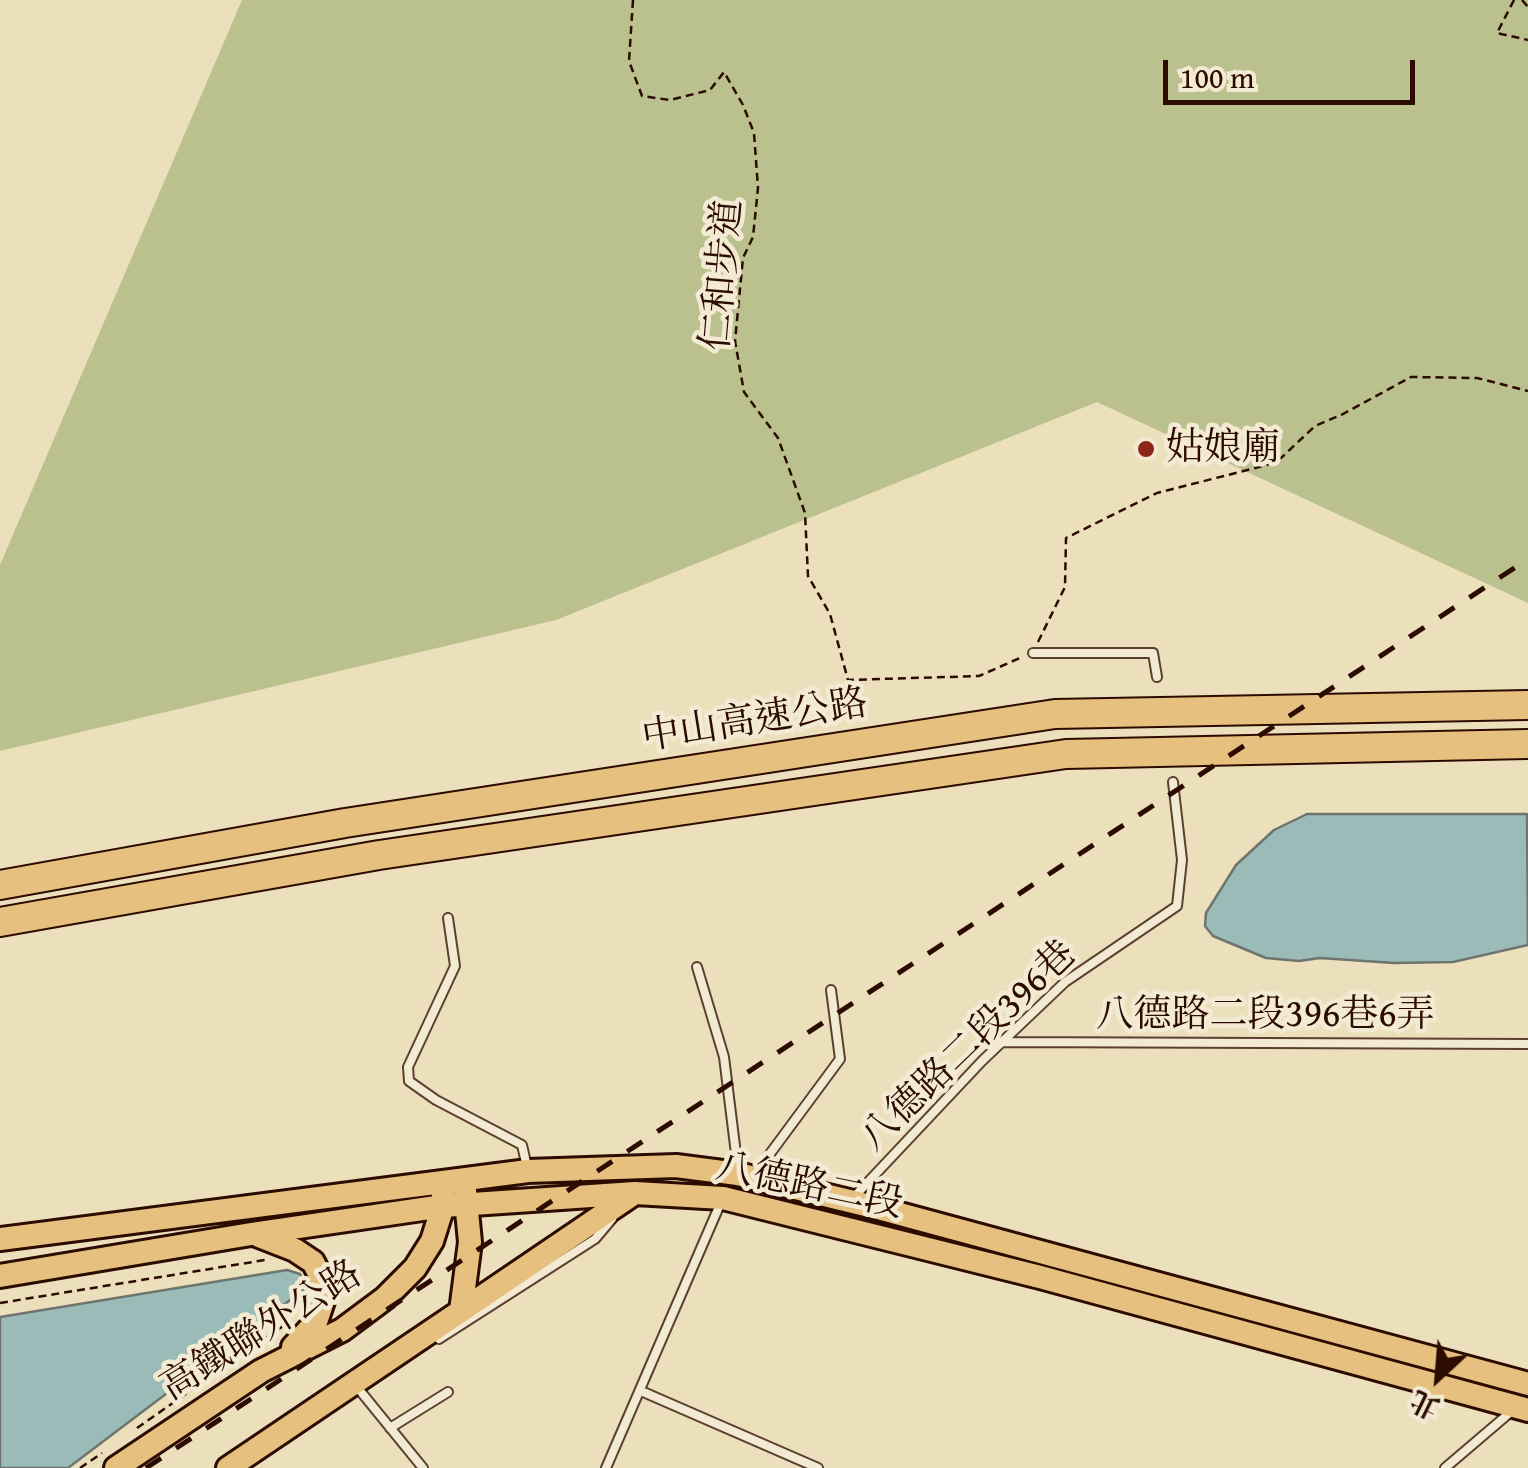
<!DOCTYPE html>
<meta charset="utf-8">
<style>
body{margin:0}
#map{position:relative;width:1528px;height:1468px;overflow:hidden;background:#ecdfbc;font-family:"Gentium Book Plus","Noto Serif TC",serif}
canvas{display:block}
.north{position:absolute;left:1388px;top:1328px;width:100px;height:100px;-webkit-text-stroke:8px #f3ead3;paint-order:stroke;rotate:206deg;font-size:28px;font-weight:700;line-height:40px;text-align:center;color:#2c0b00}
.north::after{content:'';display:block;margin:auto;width:35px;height:45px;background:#2c0b00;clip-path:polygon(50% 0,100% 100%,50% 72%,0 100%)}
.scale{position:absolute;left:1163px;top:60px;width:252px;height:45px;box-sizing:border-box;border:5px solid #2c0b00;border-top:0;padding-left:12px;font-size:30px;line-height:35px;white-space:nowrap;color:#2c0b00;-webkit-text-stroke:8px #f3ead3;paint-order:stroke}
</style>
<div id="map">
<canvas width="1528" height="1468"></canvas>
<div class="north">北</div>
<div class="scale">100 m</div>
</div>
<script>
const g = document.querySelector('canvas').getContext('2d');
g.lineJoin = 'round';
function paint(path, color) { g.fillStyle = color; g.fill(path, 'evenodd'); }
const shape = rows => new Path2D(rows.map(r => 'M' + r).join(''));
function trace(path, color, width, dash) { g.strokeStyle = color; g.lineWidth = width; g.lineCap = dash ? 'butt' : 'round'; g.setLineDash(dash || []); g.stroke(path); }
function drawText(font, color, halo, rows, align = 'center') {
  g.font = font + ' "Gentium Book Plus","Noto Serif TC",serif'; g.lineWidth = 9; g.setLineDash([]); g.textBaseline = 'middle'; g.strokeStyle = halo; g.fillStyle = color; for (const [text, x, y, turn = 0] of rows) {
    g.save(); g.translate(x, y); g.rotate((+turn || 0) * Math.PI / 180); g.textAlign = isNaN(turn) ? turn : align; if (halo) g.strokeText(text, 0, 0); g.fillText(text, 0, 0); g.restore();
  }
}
const green = shape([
 [242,0,1528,0,1528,603,1097,402,556,620,0,751,0,565]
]);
const water = shape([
 [1307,814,1527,814,1528,945,1453,962,1394,963,1320,958,1299,961,1266,958,1213,936,1205,926,1206,913,1236,865,1274,830,1307,814],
 [287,1270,300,1274,306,1288,68,1468,0,1468,0,1317,287,1270]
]);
const path = shape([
 [633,0,629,61,642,96,670,100,710,90,724,72,743,105,754,133,758,188,753,237,743,258,735,341,744,392,778,438,805,513,808,576,830,614,848,680,979,676,1022,657],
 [1514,0,1497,33,1528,40],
 [1522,0,1528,7],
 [1038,642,1065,587,1066,538,1157,493,1267,465,1281,458,1315,426,1343,414,1411,377,1477,378,1528,391],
 [0,1303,265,1260],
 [137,1428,286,1324],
 [80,1468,102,1453]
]);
const lane = shape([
 [1033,653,1153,653,1157,677],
 [448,918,455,966,408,1067,409,1081,436,1100,522,1145,527,1167],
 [697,967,724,1057,738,1170],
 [1003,1042,1528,1044],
 [755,1174,840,1059,831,990],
 [853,1198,982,1061,1065,982,1177,906,1182,860,1173,782],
 [439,1339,595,1239,612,1219],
 [357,1387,423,1468],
 [641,1391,818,1468],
 [390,1428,448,1392],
 [606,1468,721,1202],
 [1445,1468,1513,1410]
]);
const primary = shape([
 [259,1236,295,1250,313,1262,323,1281,323,1301,316,1322,293,1347],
 [0,1239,528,1171,676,1166,738,1174,874,1207,1528,1384],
 [0,1276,251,1234,443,1206,635,1193,723,1198,1040,1277,1528,1410],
 [461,1311,632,1195],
 [116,1468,261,1371,342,1330,385,1298,415,1268,432,1241,443,1206,443,1192],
 [228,1468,461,1311,470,1242,465,1191]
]);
const highway = shape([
 [0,885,345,823,1055,714,1528,705],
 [0,922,379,855,1066,754,1528,744]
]);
const rail = shape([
 [146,1468,1528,559]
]);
const markers = [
 [1146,449,10,"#8f2418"]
];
const streetNames = [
 ["仁和步道",724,275,-85],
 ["中山高速公路",755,722,-9],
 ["八德路二段396巷6弄",1265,1016],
 ["八德路二段396巷",969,1047,-44],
 ["八德路二段",809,1187,12],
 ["高鐵聯外公路",262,1332,-32]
];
const poiNames = [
 ["姑娘廟",1166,449]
];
paint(green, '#bac18e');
paint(water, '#9abbb8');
trace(water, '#6e756e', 2.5);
trace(lane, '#5c402f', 12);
trace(primary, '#2c0b00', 28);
trace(highway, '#2c0b00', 32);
trace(path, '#2c0b00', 2.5, [8, 5]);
trace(lane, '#f3ead3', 8);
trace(primary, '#e6c07e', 22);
trace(highway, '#e6c07e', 28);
trace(rail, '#2c0b00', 5, [18, 18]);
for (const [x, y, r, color] of markers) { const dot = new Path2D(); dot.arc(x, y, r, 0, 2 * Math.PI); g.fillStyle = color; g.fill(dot); trace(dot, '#f3ead3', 4); }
drawText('38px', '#2c0b00', '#f3ead3', streetNames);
drawText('38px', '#2c0b00', '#f3ead3', poiNames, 'left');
</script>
